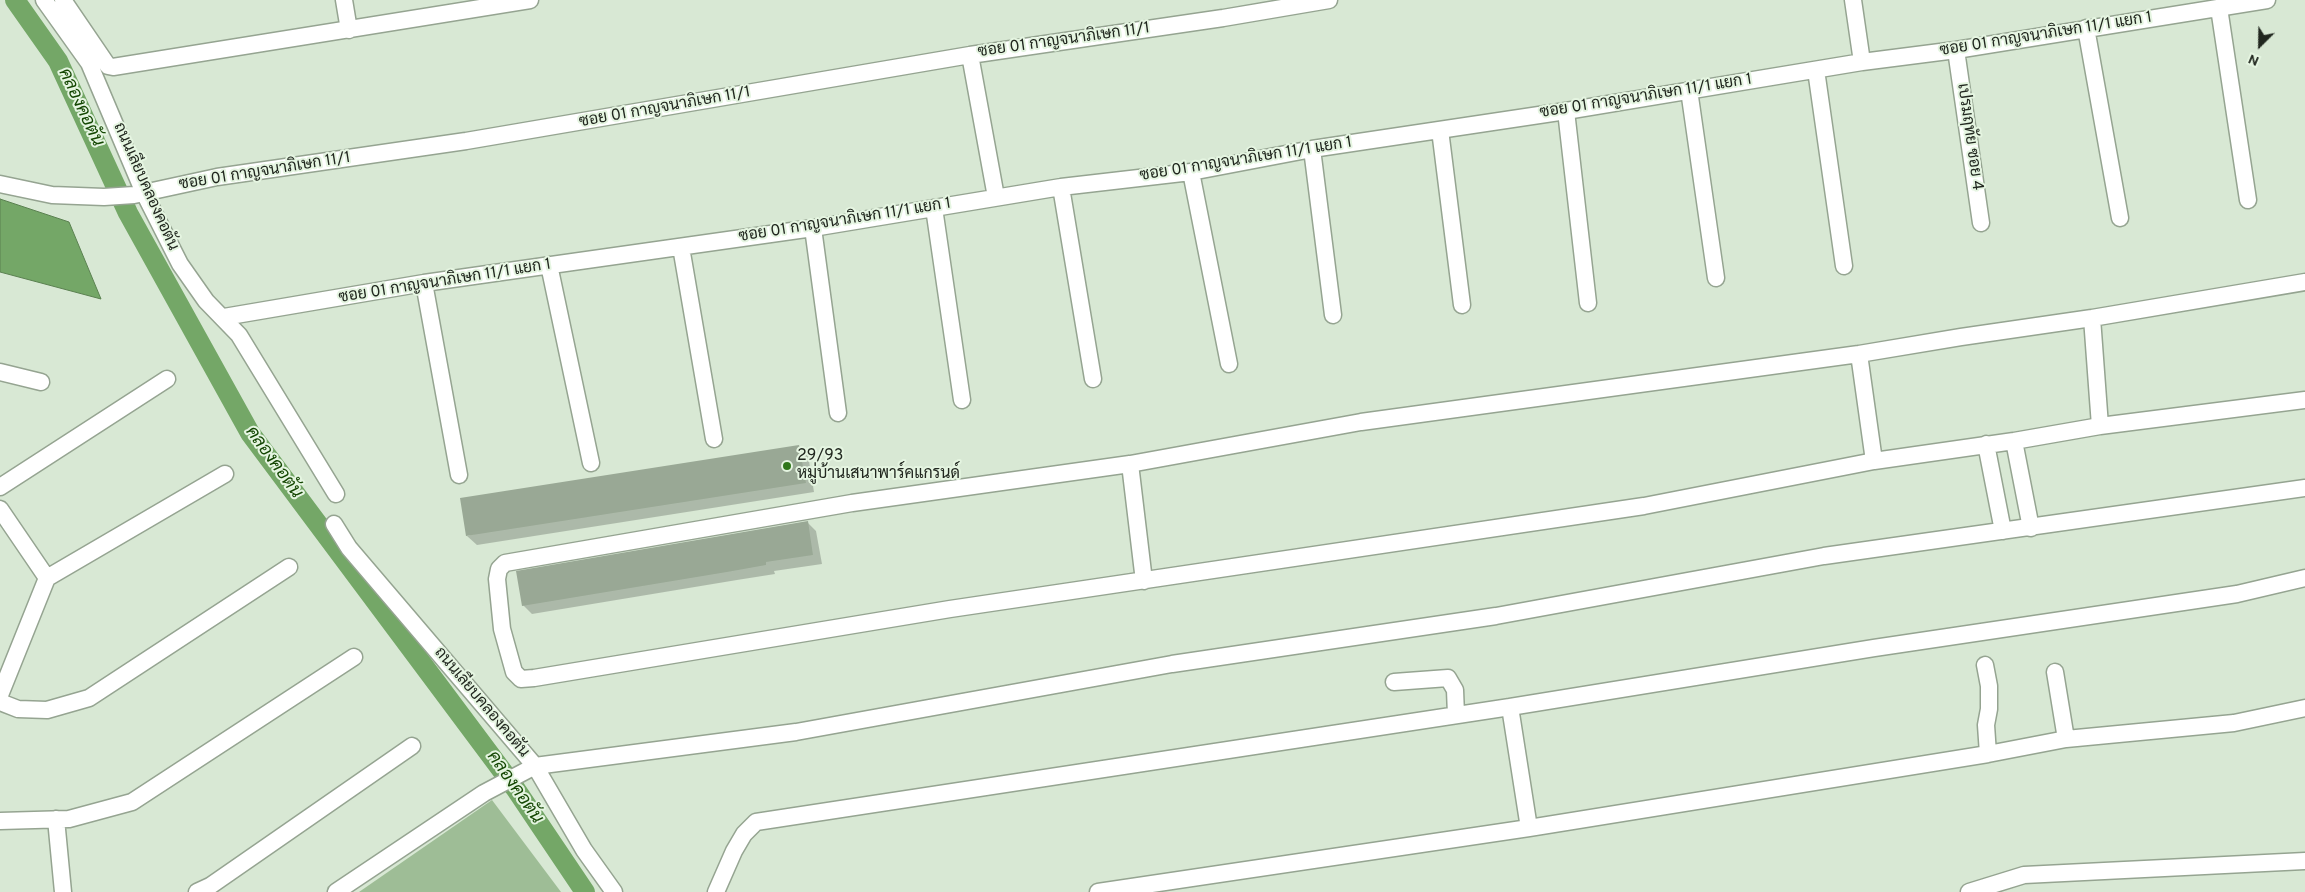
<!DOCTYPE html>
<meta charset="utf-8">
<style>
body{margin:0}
#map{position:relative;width:2305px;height:892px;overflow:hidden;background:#d8e8d4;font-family:Overpass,sans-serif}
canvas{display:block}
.north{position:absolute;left:2235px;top:20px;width:50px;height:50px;-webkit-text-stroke:4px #e5f5e1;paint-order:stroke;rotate:203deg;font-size:14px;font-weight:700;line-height:20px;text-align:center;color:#21271f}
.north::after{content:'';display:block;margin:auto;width:18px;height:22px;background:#21271f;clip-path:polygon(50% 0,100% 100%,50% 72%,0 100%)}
</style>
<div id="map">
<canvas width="2305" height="892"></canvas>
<div class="north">N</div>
</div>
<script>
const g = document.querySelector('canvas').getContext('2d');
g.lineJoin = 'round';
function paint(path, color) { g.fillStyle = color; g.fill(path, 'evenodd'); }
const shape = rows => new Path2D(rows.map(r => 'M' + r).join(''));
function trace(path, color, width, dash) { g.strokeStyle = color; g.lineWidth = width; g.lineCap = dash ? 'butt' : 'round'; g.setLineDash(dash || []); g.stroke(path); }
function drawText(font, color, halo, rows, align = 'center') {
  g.font = font + ' Overpass,Sarabun,sans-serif'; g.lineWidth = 4; g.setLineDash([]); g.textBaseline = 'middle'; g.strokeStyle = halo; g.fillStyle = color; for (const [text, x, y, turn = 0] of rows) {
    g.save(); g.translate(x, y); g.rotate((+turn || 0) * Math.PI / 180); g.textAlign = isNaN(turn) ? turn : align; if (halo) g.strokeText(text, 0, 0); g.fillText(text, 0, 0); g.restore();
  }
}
const green = shape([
 [492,800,561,892,359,892]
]);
const water = shape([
 [0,199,69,222,101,299,0,272,0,199]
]);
const shadow = shape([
 [799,446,808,455,814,492,477,545,467,536],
 [807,522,816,531,822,564,774,571,775,574,737,580,532,614,523,605]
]);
const canal = shape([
 [15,0,58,61,128,213,250,433,515,788,585,892]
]);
const building = shape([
 [799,445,806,483,466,536,460,498],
 [808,521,813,555,766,562,766,565,727,572,522,606,516,571]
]);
const street = shape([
 [44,0,89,63,144,193,180,264,206,301,239,335,336,494],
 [63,0,108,66,113,67,530,0],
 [344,0,349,30],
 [1853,0,1862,62],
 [2219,8,2248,200],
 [2086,28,2120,218],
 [1956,50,1981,223],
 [970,55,996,197],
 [1816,70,1844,266],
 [1689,90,1716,278],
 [1566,111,1588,303],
 [1440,130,1462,305],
 [1312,149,1333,315],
 [1191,172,1229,364],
 [0,184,52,195,104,197,134,195,217,177,466,141,970,55,1223,18,1329,0],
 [1061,187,1093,379],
 [934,208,962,400],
 [813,228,838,413],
 [681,247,714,439],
 [549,265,591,463],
 [2305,282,2092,318,1961,337,1859,354,1361,422,1130,464,852,503,505,563,499,569,497,579,502,629,514,672,521,679,534,678,950,609,1644,506,1874,461,2014,441,2100,426,2305,400],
 [424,283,459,475],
 [224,317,424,283,813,228,1061,187,1191,172,1312,149,1566,111,1862,62,1956,50,2267,0],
 [2092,318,2100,426],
 [1859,354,1874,461],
 [0,372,41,382],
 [2014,441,2031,528],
 [1986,444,2003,531],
 [1130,464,1144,581],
 [0,487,167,379],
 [0,509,47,578],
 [334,524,349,548,535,766,584,850,614,892],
 [1985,665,1989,686,1989,709,1986,725,1988,754],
 [2055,672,2066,739],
 [1394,682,1448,678,1455,690,1456,715],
 [0,695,47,578,225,474],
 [0,702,18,709,47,710,89,698,289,567],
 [1510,707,1529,828],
 [56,819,63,892],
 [0,821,69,819,132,802,354,657],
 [197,892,210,886,412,746],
 [336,892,484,793,535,766,796,732,1172,664,1496,616,1824,556,2305,488],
 [716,892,734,851,744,834,756,822,1510,707,1874,648,2237,594,2305,578],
 [1098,892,1529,828,1988,754,2066,739,2234,723,2305,708],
 [1969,892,2024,875,2305,861]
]);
const markers = [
 [787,466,5,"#30771a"]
];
const streetNames = [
 ["ซอย 01 กาญจนาภิเษก 11/1 แยก 1",2046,35,-9],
 ["ซอย 01 กาญจนาภิเษก 11/1",1064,41,-8],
 ["ซอย 01 กาญจนาภิเษก 11/1 แยก 1",1646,97,-9],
 ["ซอย 01 กาญจนาภิเษก 11/1",665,108,-10],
 ["เปรมฤทัย ซอย 4",1969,137,82],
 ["ซอย 01 กาญจนาภิเษก 11/1 แยก 1",1246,160,-9],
 ["ซอย 01 กาญจนาภิเษก 11/1",265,172,-9],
 ["ถนนเลียบคลองคอตัน",145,187,66],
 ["ซอย 01 กาญจนาภิเษก 11/1 แยก 1",845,221,-9],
 ["ซอย 01 กาญจนาภิเษก 11/1 แยก 1",445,282,-9],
 ["ถนนเลียบคลองคอตัน",481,703,50]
];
const poiNames = [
 ["29/93",797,457],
 ["หมู่บ้านเสนาพาร์คแกรนด์",797,475]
];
const waterNames = [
 ["คลองคอตัน",80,108,65],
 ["คลองคอตัน",273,463,54],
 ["คลองคอตัน",514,788,55]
];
paint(green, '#9ebd96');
paint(water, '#74a767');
trace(water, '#5b8151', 1);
paint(shadow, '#0003');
trace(canal, '#74a767', 20);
paint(building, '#99a895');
trace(street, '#95a491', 19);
trace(street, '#fff', 16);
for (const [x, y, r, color] of markers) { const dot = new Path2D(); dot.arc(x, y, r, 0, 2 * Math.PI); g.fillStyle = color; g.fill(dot); trace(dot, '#e5f5e1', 2); }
drawText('16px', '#21271f', '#e5f5e1', streetNames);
drawText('16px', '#21271f', '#e5f5e1', poiNames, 'left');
drawText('italic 18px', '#144703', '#e5f5e1', waterNames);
</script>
